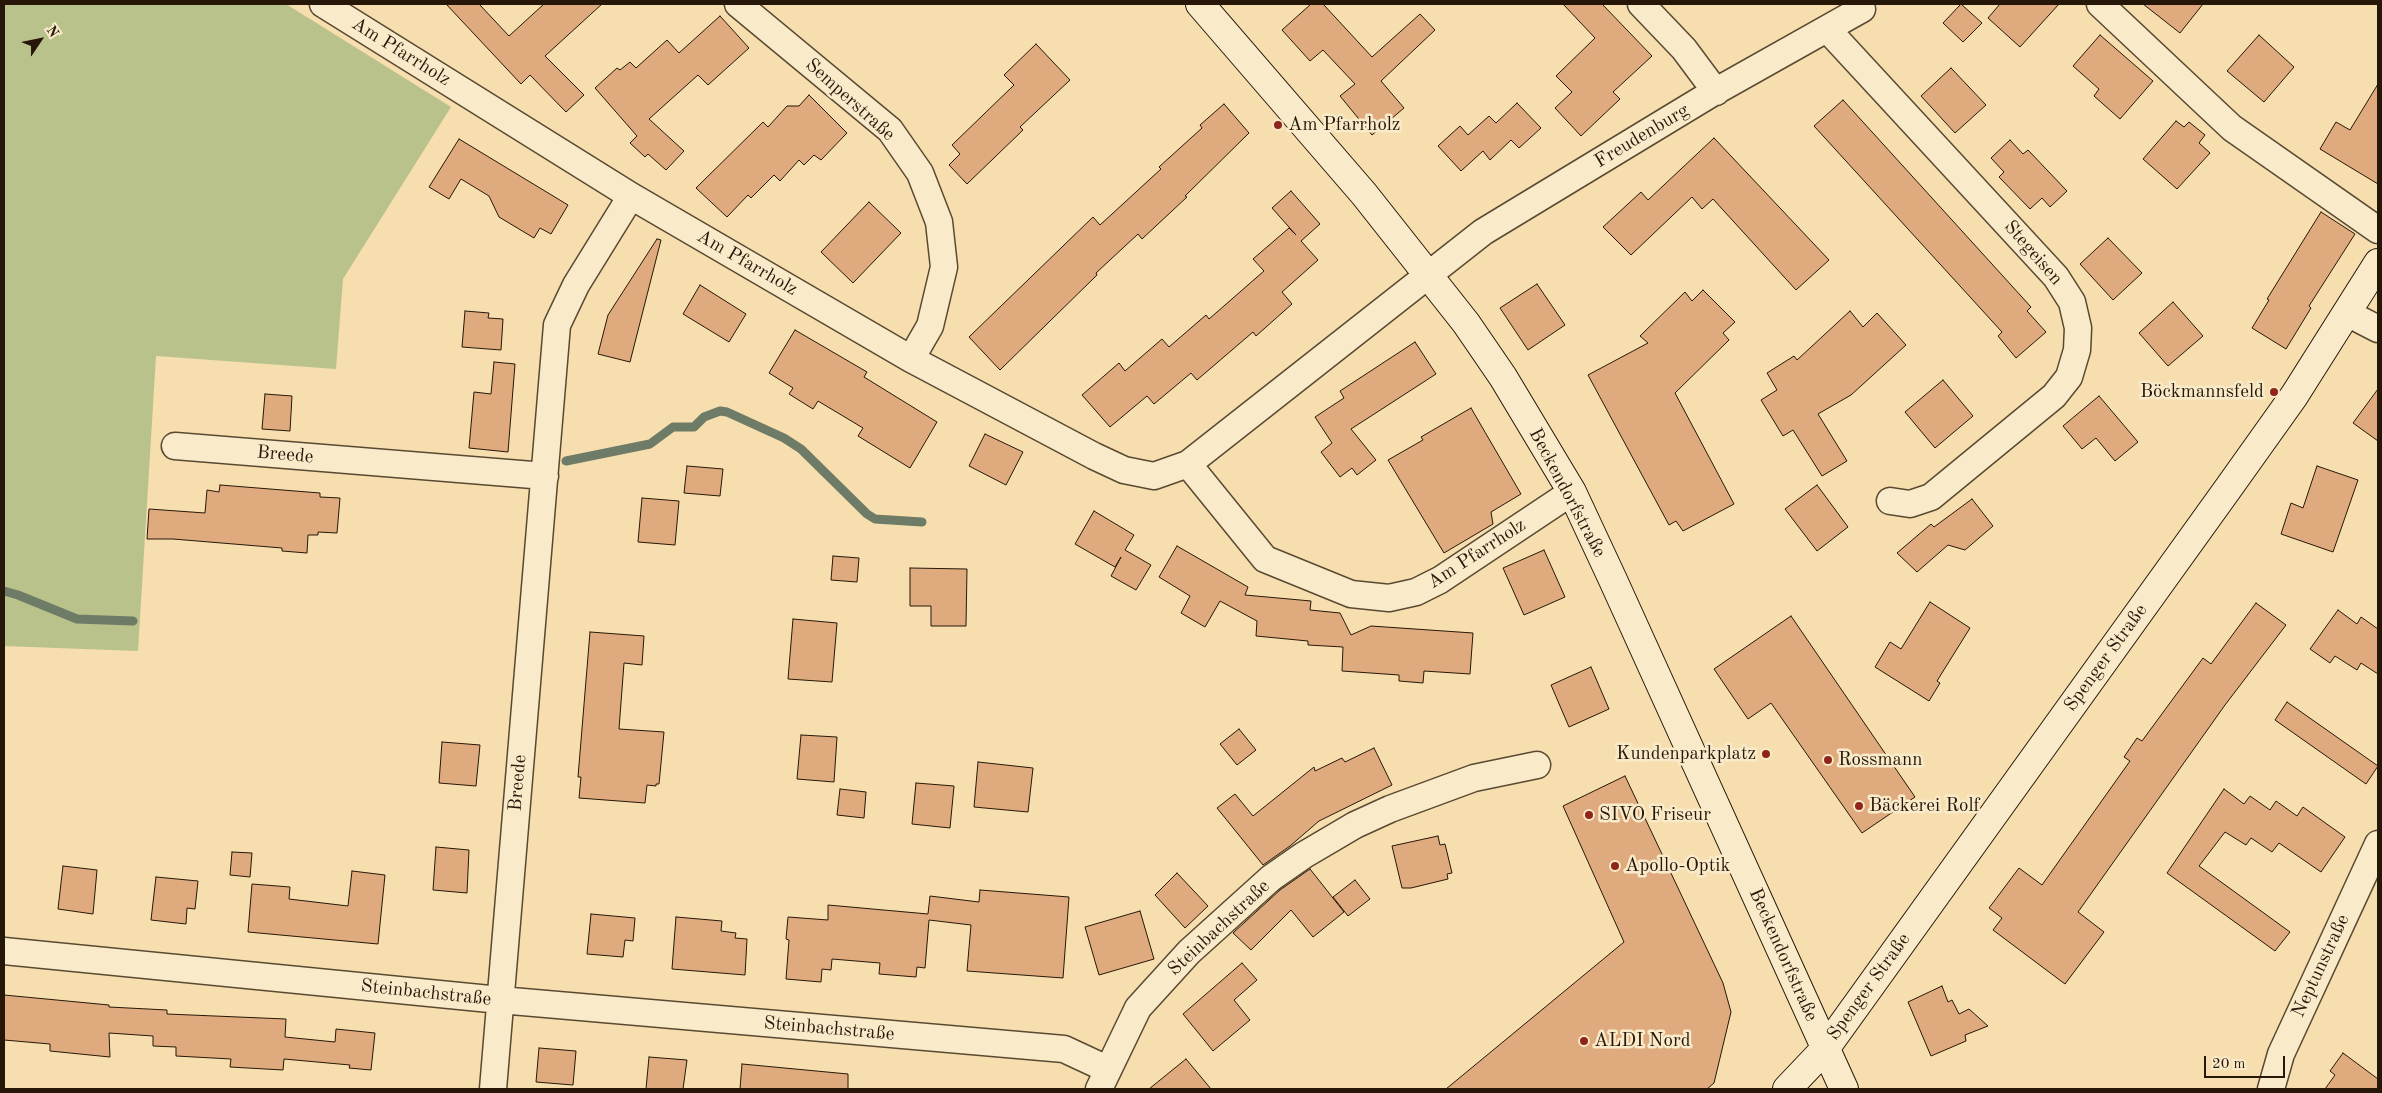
<!DOCTYPE html>
<meta charset="utf-8">
<style>
body{margin:0}
#map{position:relative;width:2382px;height:1093px;overflow:hidden;background:#f6deae;font-family:"Old Standard TT",serif}
canvas{display:block}
.frame{position:absolute;inset:0;border:5px solid #261708;pointer-events:none}
.north{position:absolute;left:15px;top:15px;width:50px;height:50px;-webkit-text-stroke:4px #f9eaca;paint-order:stroke;rotate:56deg;font-size:14px;font-weight:700;line-height:20px;text-align:center;color:#261708}
.north::after{content:'';display:block;margin:auto;width:18px;height:22px;background:#261708;clip-path:polygon(50% 0,100% 100%,50% 72%,0 100%)}
.scale{position:absolute;left:2204px;top:1056px;width:81px;height:22px;box-sizing:border-box;border:2px solid #261708;border-top:0;padding-left:6px;font-size:15px;line-height:18px;white-space:nowrap;color:#261708;-webkit-text-stroke:4px #f9eaca;paint-order:stroke}
</style>
<div id="map">
<canvas width="2382" height="1093"></canvas>
<div class="frame"></div>
<div class="north">N</div>
<div class="scale">20 m</div>
</div>
<script>
const g = document.querySelector('canvas').getContext('2d');
g.lineJoin = 'round';
function paint(path, color) { g.fillStyle = color; g.fill(path, 'evenodd'); }
const shape = rows => new Path2D(rows.map(r => 'M' + r).join(''));
function trace(path, color, width, dash) { g.strokeStyle = color; g.lineWidth = width; g.lineCap = dash ? 'butt' : 'round'; g.setLineDash(dash || []); g.stroke(path); }
function drawText(font, color, halo, rows, align = 'center') {
  g.font = font + ' "Old Standard TT",serif'; g.lineWidth = 5; g.setLineDash([]); g.textBaseline = 'middle'; g.strokeStyle = halo; g.fillStyle = color; for (const [text, x, y, turn = 0] of rows) {
    g.save(); g.translate(x, y); g.rotate((+turn || 0) * Math.PI / 180); g.textAlign = isNaN(turn) ? turn : align; if (halo) g.strokeText(text, 0, 0); g.fillText(text, 0, 0); g.restore();
  }
}
const green = shape([
 [4,4,286,4,451,107,343,279,336,369,156,356,138,651,4,646]
]);
const stream = shape([
 [566,461,650,444,673,427,694,427,704,417,720,411,727,412,784,438,801,449,867,514,875,519,922,522],
 [4,591,18,595,77,619,133,621]
]);
const building = shape([
 [446,4,479,4,509,36,544,4,602,4,545,56,584,95,566,112,530,75,521,84,446,4],
 [1311,4,1323,4,1372,57,1420,14,1435,30,1381,81,1404,108,1372,135,1340,96,1355,84,1323,50,1310,61,1282,30,1311,4],
 [1563,4,1602,4,1652,56,1613,92,1620,99,1581,136,1555,108,1572,92,1556,76,1595,38,1563,4],
 [1961,4,1982,23,1963,42,1943,23,1961,4],
 [2000,4,2059,4,2020,47,1988,18,2000,4],
 [2143,4,2203,4,2180,33,2143,4],
 [720,16,749,48,708,85,698,75,649,119,684,151,666,170,648,154,645,157,630,143,637,136,595,88,617,68,620,70,630,62,636,68,667,40,679,53,720,16],
 [2100,35,2153,81,2120,119,2094,96,2099,89,2073,66,2100,35],
 [2259,35,2294,67,2264,102,2227,71,2259,35],
 [1036,44,1070,80,1020,127,1023,130,967,184,949,165,960,154,952,145,1014,85,1004,75,1036,44],
 [1951,68,1986,105,1955,133,1921,96,1951,68],
 [2378,84,2378,184,2320,149,2336,122,2350,130,2378,84],
 [809,95,847,133,821,160,814,155,804,165,799,160,780,181,774,175,751,198,748,195,727,217,696,188,763,122,768,127,787,106,799,106,809,95],
 [1843,100,2031,307,2027,311,2046,332,2016,358,1998,336,2002,332,1814,126,1843,100],
 [1517,103,1541,128,1519,148,1511,140,1490,160,1483,151,1461,171,1438,146,1460,126,1468,135,1489,116,1496,123,1517,103],
 [1224,104,1249,133,1185,196,1187,197,1142,239,1138,234,1096,273,1097,275,1000,370,969,337,1093,217,1100,225,1161,169,1159,167,1202,128,1200,125,1224,104],
 [2176,121,2184,127,2189,122,2205,135,2199,143,2210,153,2177,189,2143,159,2176,121],
 [1714,138,1829,260,1796,290,1713,199,1702,209,1692,197,1631,255,1603,227,1641,192,1648,200,1714,138],
 [459,139,568,205,551,234,540,228,534,238,499,217,489,196,461,179,449,199,429,187,459,139],
 [2010,140,2023,154,2028,150,2067,191,2050,207,2042,198,2030,209,1999,177,2004,172,1991,158,2010,140],
 [1291,191,1320,224,1301,241,1318,260,1282,292,1292,304,1256,336,1253,332,1197,380,1191,373,1154,404,1147,396,1110,427,1082,395,1119,363,1125,371,1162,339,1169,347,1206,315,1209,319,1264,271,1253,259,1289,228,1296,235,1272,208,1291,191],
 [869,202,901,233,853,283,821,252,869,202],
 [2321,212,2355,234,2309,306,2311,308,2286,349,2252,328,2269,300,2267,299,2321,212],
 [2108,238,2142,273,2113,300,2080,264,2108,238],
 [657,239,661,240,630,362,598,354,608,315,657,239],
 [1537,284,1565,325,1528,350,1500,308,1537,284],
 [700,285,746,314,729,342,683,314,700,285],
 [1703,290,1735,322,1723,333,1729,340,1675,393,1734,504,1683,531,1676,521,1669,525,1588,375,1648,343,1640,336,1685,292,1692,301,1703,290],
 [2173,302,2203,336,2168,366,2139,333,2173,302],
 [465,311,489,313,488,318,503,319,501,350,462,347,465,311],
 [1850,311,1863,327,1877,313,1906,345,1851,395,1818,414,1847,461,1822,476,1793,430,1783,436,1761,400,1777,390,1767,373,1794,356,1797,360,1850,311],
 [795,330,867,372,864,377,937,422,910,468,858,436,863,428,818,401,813,409,789,394,793,388,769,373,795,330],
 [1415,342,1436,374,1351,429,1376,460,1357,475,1352,468,1340,477,1321,452,1332,443,1315,417,1344,398,1340,391,1415,342],
 [494,362,515,364,508,452,469,448,474,392,491,394,494,362],
 [1943,380,1973,416,1935,448,1905,412,1943,380],
 [2378,389,2378,441,2353,423,2378,389],
 [265,394,292,396,290,431,262,429,265,394],
 [2099,396,2138,442,2115,461,2096,438,2082,449,2063,426,2099,396],
 [1471,408,1521,494,1491,512,1493,524,1444,553,1388,460,1423,440,1421,437,1471,408],
 [985,434,1023,452,1006,485,969,466,985,434],
 [687,466,723,469,720,496,684,493,687,466],
 [2317,466,2358,480,2333,552,2281,534,2291,503,2303,508,2317,466],
 [220,485,320,493,320,497,340,498,337,533,318,532,318,535,308,535,307,553,282,551,282,548,173,539,147,539,149,509,205,513,207,490,219,492,220,485],
 [1817,485,1848,527,1817,551,1785,509,1817,485],
 [642,498,679,501,675,545,638,542,642,498],
 [1972,499,1993,526,1965,550,1948,545,1917,572,1897,553,1931,524,1934,527,1972,499],
 [1094,511,1134,535,1125,550,1151,565,1136,590,1111,576,1121,557,1115,567,1075,544,1094,511],
 [1177,546,1248,587,1245,595,1311,601,1310,610,1340,613,1351,635,1371,626,1473,633,1470,674,1424,671,1423,683,1399,681,1399,675,1342,671,1343,647,1308,645,1308,641,1256,636,1257,621,1220,601,1205,627,1181,613,1190,596,1159,577,1177,546],
 [1544,550,1565,597,1524,615,1503,568,1544,550],
 [833,556,859,558,857,582,831,580,833,556],
 [910,568,967,569,966,626,931,626,931,606,910,606,910,568],
 [1930,602,1970,628,1937,681,1940,683,1929,701,1875,667,1890,642,1901,649,1930,602],
 [2256,603,2286,625,2225,705,2078,912,2104,932,2065,984,1993,930,2002,918,1989,908,2019,868,2042,885,2130,761,2124,757,2137,738,2142,741,2203,658,2211,664,2256,603],
 [2338,610,2357,624,2361,617,2378,629,2378,674,2361,663,2357,670,2335,656,2330,663,2310,649,2338,610],
 [1791,616,1915,797,1862,833,1771,703,1748,719,1714,669,1791,616],
 [793,619,837,623,832,682,788,679,793,619],
 [590,632,644,636,642,665,624,663,619,729,664,732,659,784,656,784,656,786,647,785,645,803,579,798,581,777,578,777,590,632],
 [1591,667,1609,709,1569,727,1551,685,1591,667],
 [2287,702,2378,766,2366,784,2275,720,2287,702],
 [1239,729,1256,750,1237,765,1220,744,1239,729],
 [801,735,837,737,834,782,797,779,801,735],
 [442,742,480,745,476,786,439,783,442,742],
 [1374,748,1392,785,1319,821,1290,846,1263,865,1217,808,1235,794,1253,816,1314,767,1315,771,1342,758,1345,762,1374,748],
 [978,762,1033,768,1028,812,974,807,978,762],
 [1625,776,1723,983,1731,1012,1714,1083,1707,1089,1446,1089,1624,942,1563,806,1625,776],
 [916,783,954,786,950,828,912,824,916,783],
 [840,789,866,792,864,818,837,815,840,789],
 [2224,789,2244,804,2250,796,2270,810,2276,801,2297,816,2303,807,2345,837,2321,872,2279,843,2272,852,2251,838,2246,845,2225,832,2199,866,2290,932,2275,951,2167,873,2224,789],
 [1438,836,1440,845,1445,844,1452,873,1447,874,1448,879,1411,888,1402,888,1392,846,1438,836],
 [436,847,469,850,467,893,433,890,436,847],
 [232,852,252,853,250,877,230,875,232,852],
 [63,866,97,870,93,914,58,909,63,866],
 [1310,869,1344,912,1313,937,1291,910,1251,950,1233,933,1280,890,1310,869],
 [352,871,385,875,378,944,248,932,252,884,290,887,289,899,348,906,352,871],
 [1177,873,1208,906,1185,928,1155,895,1177,873],
 [156,877,198,881,195,909,187,908,186,924,151,920,156,877],
 [1355,880,1370,899,1348,916,1333,897,1355,880],
 [980,890,1069,897,1063,978,967,971,971,925,929,920,925,968,917,967,916,977,879,974,880,963,832,959,831,970,822,969,821,982,786,979,789,940,786,939,788,917,828,920,828,905,928,914,930,896,979,902,980,890],
 [1140,911,1154,959,1099,975,1085,927,1140,911],
 [591,914,635,918,633,941,625,940,623,957,587,954,591,914],
 [676,917,722,921,721,931,736,933,735,938,747,939,745,975,672,969,676,917],
 [1242,963,1257,980,1234,1000,1250,1020,1213,1051,1183,1014,1242,963],
 [1942,986,1948,1002,1952,1000,1959,1014,1969,1009,1988,1026,1965,1035,1966,1041,1931,1056,1908,1002,1942,986],
 [4,995,109,1005,109,1007,167,1010,167,1014,286,1019,285,1037,335,1042,336,1029,375,1033,371,1070,349,1068,350,1065,284,1059,283,1070,230,1067,231,1059,176,1056,176,1047,153,1046,153,1036,109,1033,110,1057,50,1051,50,1044,4,1040,4,995],
 [539,1048,576,1051,573,1085,536,1082,539,1048],
 [2343,1053,2378,1079,2378,1089,2325,1089,2335,1075,2330,1071,2343,1053],
 [649,1057,687,1060,683,1089,646,1089,649,1057],
 [1186,1059,1211,1089,1149,1089,1186,1059],
 [742,1064,848,1074,848,1089,740,1089,742,1064]
]);
const street = shape([
 [323,4,631,196,911,359,1094,456,1124,470,1154,476,1188,464,1483,232,1709,95,1862,9],
 [738,4,890,130,920,173,939,222,944,267,930,326,911,359],
 [1641,4,1684,49,1716,92],
 [2100,4,2232,128,2378,230],
 [1827,29,2056,277,2072,302,2078,328,2077,350,2069,377,2054,396,1931,497,1910,504,1890,501],
 [2347,313,2378,329],
 [175,446,545,476],
 [1188,464,1265,559,1351,594,1389,598,1416,592,1440,580,1572,492],
 [4,951,500,1000,1064,1049,1107,1069],
 [493,1089,557,325,576,285,631,196],
 [1099,1089,1138,1008,1189,952,1271,878,1304,855,1355,825,1390,809,1474,778,1537,765],
 [2271,1089,2281,1054,2378,844]
]);
const secondary = shape([
 [1200,4,1364,194,1466,323,1503,377,1572,492,1613,580,1844,1089],
 [1787,1089,1825,1049,2227,490,2294,396,2378,263]
]);
const markers = [
 [1278,125,5,"#8f2418"],
 [2274,392,5,"#8f2418"],
 [1766,754,5,"#8f2418"],
 [1828,760,5,"#8f2418"],
 [1859,806,5,"#8f2418"],
 [1589,815,5,"#8f2418"],
 [1615,866,5,"#8f2418"],
 [1584,1041,5,"#8f2418"]
];
const streetNames = [
 ["Am Pfarrholz",401,52,32],
 ["Semperstraße",850,100,42],
 ["Freudenburg",1642,136,-31],
 ["Stegeisen",2033,253,49],
 ["Am Pfarrholz",747,263,30],
 ["Breede",285,455,5],
 ["Beckendorfstraße",1567,493,62],
 ["Am Pfarrholz",1477,554,-33],
 ["Spenger Straße",2106,658,-54],
 ["Breede",518,783,-85],
 ["Steinbachstraße",1219,928,-43],
 ["Beckendorfstraße",1783,955,66],
 ["Neptunstraße",2321,966,-65],
 ["Spenger Straße",1869,987,-54],
 ["Steinbachstraße",426,993,6],
 ["Steinbachstraße",829,1029,5]
];
const poiNames = [
 ["Am Pfarrholz",1288,125],
 ["Böckmannsfeld",2264,392,"right"],
 ["Kundenparkplatz",1756,754,"right"],
 ["Rossmann",1838,760],
 ["Bäckerei Rolf",1869,806],
 ["SIVO Friseur",1599,815],
 ["Apollo-Optik",1625,866],
 ["ALDI Nord",1594,1041]
];
paint(green, '#bac28c');
trace(stream, '#6e7b67', 9);
paint(building, '#dfab7e');
trace(building, '#261708', 1);
trace(street, '#5a4932', 29);
trace(secondary, '#261708', 30);
trace(street, '#f9eaca', 26);
trace(secondary, '#f9eaca', 28);
for (const [x, y, r, color] of markers) { const dot = new Path2D(); dot.arc(x, y, r, 0, 2 * Math.PI); g.fillStyle = color; g.fill(dot); trace(dot, '#f9eaca', 2); }
drawText('19px', '#261708', '#f9eaca', streetNames);
drawText('19px', '#261708', '#f9eaca', poiNames, 'left');
</script>
